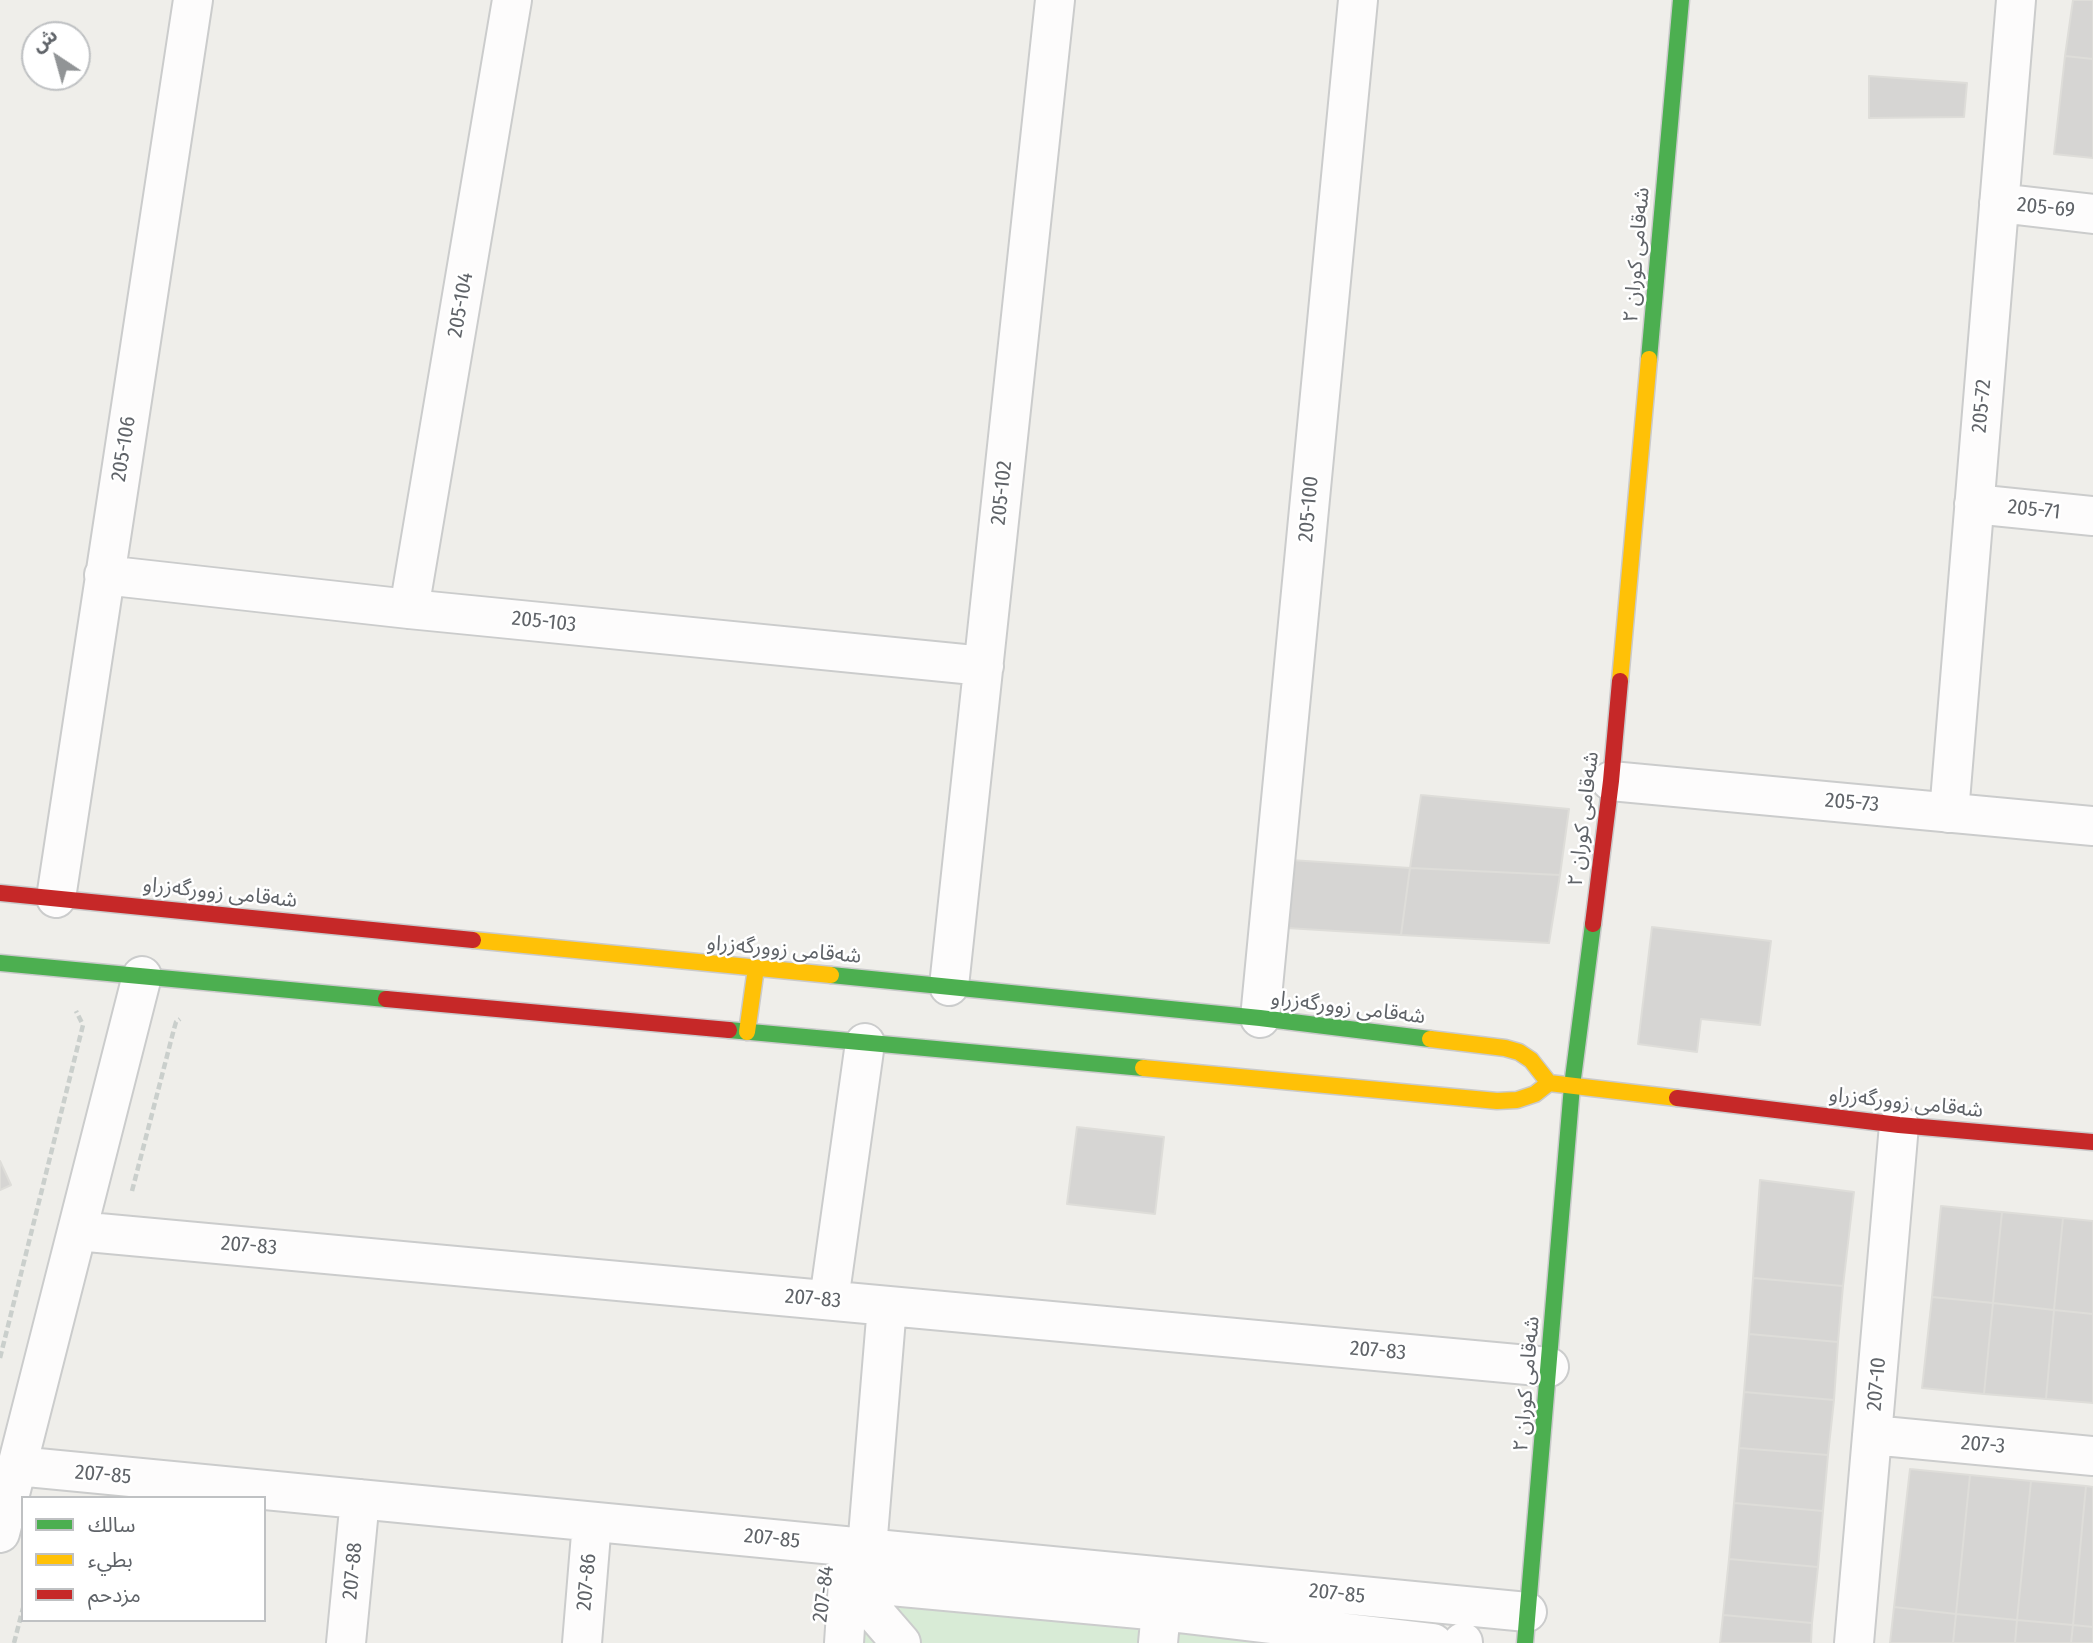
<!DOCTYPE html>
<meta charset="utf-8">
<style>
body{margin:0}
#map{position:relative;width:2093px;height:1643px;overflow:hidden;background:#efeeea;font-family:"Fira Sans Condensed","Noto Sans Arabic",sans-serif}
canvas{display:block}
.legend{position:absolute;left:21px;top:1496px;width:245px;height:126px;box-sizing:border-box;background:#fff;border:2px solid #bfc1c3;margin:0;padding:9px 12px;list-style:none;font-size:21px;color:#5f6368}
.legend li{display:flex;align-items:center;gap:14px;height:35px}
.legend b{width:35px;border:2px solid #bfc1c3}
.north{position:absolute;left:21px;top:21px;width:70px;height:70px;box-sizing:border-box;background:#fff;border:2px solid #bfc1c3;border-radius:50%;rotate:324deg;font-size:19px;font-weight:700;line-height:28px;text-align:center;color:#5f6368}
.north::after{content:'';display:block;margin:auto;width:24px;height:32px;background:#919496;clip-path:polygon(50% 0,100% 100%,50% 72%,0 100%)}
</style>
<div id="map">
<canvas width="2093" height="1643"></canvas>
<ul class="legend">
<li><b style="height:9px;background:#4caf50"></b>سالك</li>
<li><b style="height:9px;background:#ffc107"></b>بطيء</li>
<li><b style="height:9px;background:#c62828"></b>مزدحم</li>
</ul>
<div class="north">ش</div>
</div>
<script>
const g = document.querySelector('canvas').getContext('2d');
g.lineJoin = 'round';
function paint(path, color) { g.fillStyle = color; g.fill(path, 'evenodd'); }
const shape = rows => new Path2D(rows.map(r => 'M' + r).join(''));
function trace(path, color, width, dash) { g.strokeStyle = color; g.lineWidth = width; g.lineCap = dash ? 'butt' : 'round'; g.setLineDash(dash || []); g.stroke(path); }
function drawText(font, color, halo, rows, align = 'center') {
  g.font = font + ' "Fira Sans Condensed","Noto Sans Arabic",sans-serif'; g.lineWidth = 5; g.setLineDash([]); g.textBaseline = 'middle'; g.strokeStyle = halo; g.fillStyle = color; for (const [text, x, y, turn = 0] of rows) {
    g.save(); g.translate(x, y); g.rotate((+turn || 0) * Math.PI / 180); g.textAlign = isNaN(turn) ? turn : align; if (halo) g.strokeText(text, 0, 0); g.fillText(text, 0, 0); g.restore();
  }
}
const green = shape([
 [843,1576,1463,1643,837,1643]
]);
const building = shape([
 [2073,0,2093,0,2093,59,2065,56,2073,0],
 [2065,56,2093,59,2093,158,2054,154,2065,56],
 [1869,76,1967,83,1964,117,1869,118,1869,76],
 [1421,795,1569,809,1560,875,1410,868,1421,795],
 [1291,860,1410,868,1401,935,1287,928,1291,860],
 [1410,868,1560,875,1549,943,1401,935,1410,868],
 [1652,927,1771,941,1760,1025,1701,1019,1697,1052,1638,1044,1652,927],
 [1077,1127,1164,1137,1155,1214,1067,1204,1077,1127],
 [0,1161,11,1185,0,1190,0,1161],
 [1760,1180,1854,1192,1843,1286,1753,1278,1760,1180],
 [1941,1206,2002,1212,1993,1303,1932,1297,1941,1206],
 [2002,1212,2063,1218,2054,1310,1993,1303,2002,1212],
 [2063,1218,2093,1221,2093,1314,2054,1310,2063,1218],
 [1753,1278,1843,1286,1838,1342,1749,1334,1753,1278],
 [1932,1297,1993,1303,1984,1394,1922,1388,1932,1297],
 [1993,1303,2054,1310,2046,1399,1984,1394,1993,1303],
 [2054,1310,2093,1314,2093,1403,2046,1399,2054,1310],
 [1749,1334,1838,1342,1834,1400,1744,1392,1749,1334],
 [1744,1392,1834,1400,1828,1455,1739,1448,1744,1392],
 [1739,1448,1828,1455,1823,1511,1734,1503,1739,1448],
 [1910,1469,1970,1475,1956,1614,1894,1607,1910,1469],
 [1970,1475,2031,1481,2017,1620,1956,1614,1970,1475],
 [2031,1481,2086,1486,2073,1625,2017,1620,2031,1481],
 [2086,1486,2093,1487,2093,1627,2073,1625,2086,1486],
 [1734,1503,1823,1511,1818,1567,1729,1559,1734,1503],
 [1729,1559,1818,1567,1812,1623,1723,1615,1729,1559],
 [1894,1607,1956,1614,1953,1643,1890,1643,1894,1607],
 [1956,1614,2017,1620,2015,1643,1953,1643,1956,1614],
 [1723,1615,1812,1623,1811,1643,1720,1643,1723,1615],
 [2017,1620,2073,1625,2071,1643,2015,1643,2017,1620],
 [2073,1625,2093,1627,2093,1643,2071,1643,2073,1625]
]);
const path = shape([
 [132,1191,174,1029,176,1022,180,1019],
 [0,1358,83,1025,76,1011],
 [14,1643,23,1608]
]);
const street = shape([
 [1999,203,2093,214],
 [1974,504,2093,516],
 [104,575,409,609,984,666],
 [409,609,512,0],
 [1611,781,2093,826],
 [1949,813,2016,0],
 [56,898,193,0],
 [949,986,1055,0],
 [1260,1018,1358,0],
 [77,1231,1549,1367],
 [829,1300,865,1043],
 [1872,1435,2093,1456],
 [17,1466,1527,1612],
 [0,1533,142,976],
 [867,1548,887,1306],
 [843,1576,901,1643],
 [346,1643,360,1499],
 [582,1643,592,1522],
 [844,1643,848,1582,1161,1611,1433,1643],
 [1158,1643,1161,1611],
 [1462,1643,1463,1642],
 [1854,1643,1899,1125]
]);
const fast = shape([
 [1649,359,1681,0],
 [0,963,386,999],
 [831,975,1260,1018,1430,1039],
 [729,1030,1143,1068],
 [1525,1643,1572,1086,1593,924]
]);
const slow = shape([
 [1620,681,1649,359],
 [473,940,831,975],
 [747,1032,756,968],
 [1430,1039,1505,1048,1519,1052,1531,1060,1549,1083],
 [1143,1068,1497,1101,1517,1100,1535,1094,1549,1083,1677,1098]
]);
const jam = shape([
 [0,893,473,940],
 [1593,924,1611,781,1620,681],
 [386,999,729,1030],
 [1677,1098,1899,1125,2093,1142]
]);
const streetNames = [
 ["205-69",2046,208,6],
 ["شەقامی کوران ٢",1637,255,-85],
 ["205-104",461,305,-80],
 ["205-72",1982,406,-85],
 ["205-106",124,449,-81],
 ["205-102",1002,493,-84],
 ["205-100",1309,509,-85],
 ["205-71",2034,510,6],
 ["205-103",544,622,6],
 ["205-73",1852,803,5],
 ["شەقامی کوران ٢",1584,819,-83],
 ["شەقامی زوورگەزراو",220,893,6],
 ["شەقامی زوورگەزراو",784,950,5],
 ["شەقامی زوورگەزراو",1348,1008,7],
 ["شەقامی زوورگەزراو",1906,1103,6],
 ["207-83",249,1246,5],
 ["207-83",813,1299,5],
 ["207-83",1378,1351,5],
 ["شەقامی کوران ٢",1527,1384,-85],
 ["207-10",1877,1384,-85],
 ["207-3",1983,1445,5],
 ["207-85",103,1475,5],
 ["207-85",772,1539,6],
 ["207-88",353,1571,-85],
 ["207-86",587,1582,-85],
 ["207-84",824,1594,-83],
 ["207-85",1337,1594,6]
];
paint(green, '#d8ebd6');
paint(building, '#d6d5d3');
trace(building, '#deddd9', 2);
trace(street, '#cbcccc', 42);
trace(fast, '#cacacb', 19);
trace(slow, '#cacacb', 19);
trace(jam, '#cacacb', 19);
trace(path, '#cacfcc', 4.5, [7, 3.5]);
trace(street, '#fdfcfc', 38);
trace(fast, '#4caf50', 16);
trace(slow, '#ffc107', 16);
trace(jam, '#c62828', 16);
drawText('21px', '#5f6368', '#fff', streetNames);
</script>
